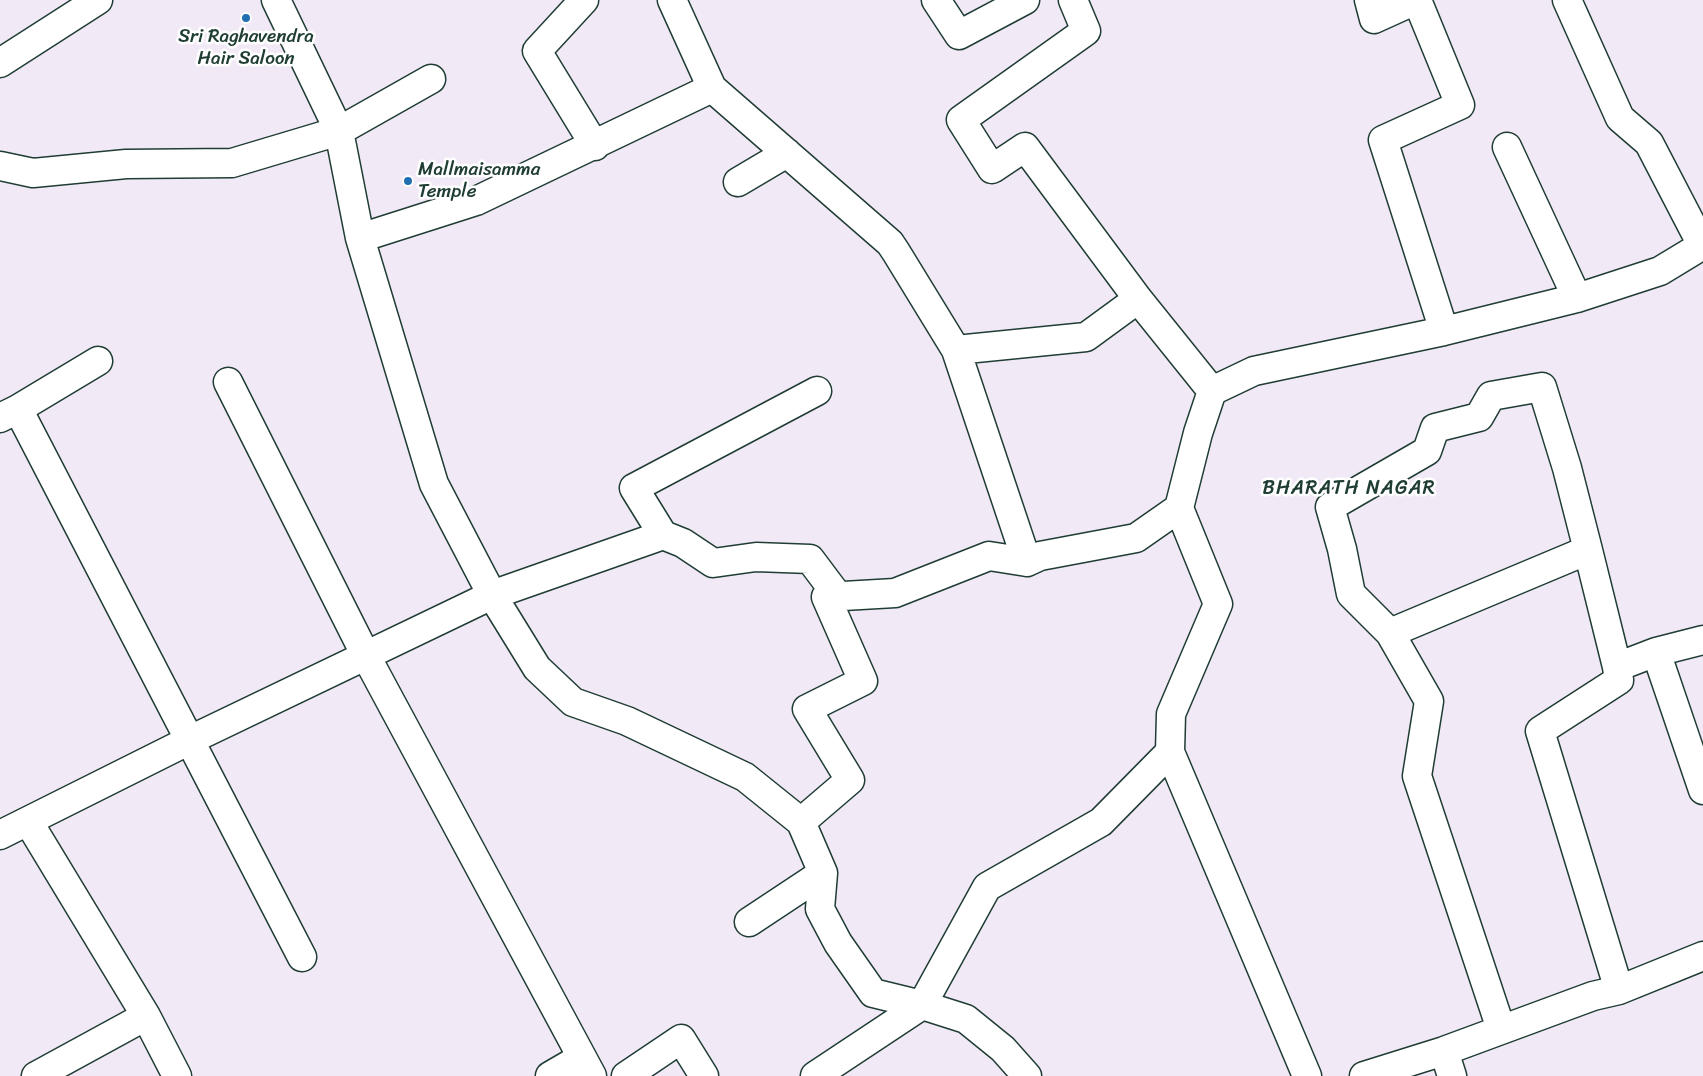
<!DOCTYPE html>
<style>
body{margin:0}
canvas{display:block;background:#f2e9f7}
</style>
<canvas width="1703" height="1076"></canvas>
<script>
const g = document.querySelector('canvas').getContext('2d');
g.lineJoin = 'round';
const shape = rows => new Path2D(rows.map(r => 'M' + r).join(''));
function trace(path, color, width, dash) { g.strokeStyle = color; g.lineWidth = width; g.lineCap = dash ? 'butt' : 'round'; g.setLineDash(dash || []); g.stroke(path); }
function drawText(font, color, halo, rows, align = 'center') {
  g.font = font + ' Sriracha,sans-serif'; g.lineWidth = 5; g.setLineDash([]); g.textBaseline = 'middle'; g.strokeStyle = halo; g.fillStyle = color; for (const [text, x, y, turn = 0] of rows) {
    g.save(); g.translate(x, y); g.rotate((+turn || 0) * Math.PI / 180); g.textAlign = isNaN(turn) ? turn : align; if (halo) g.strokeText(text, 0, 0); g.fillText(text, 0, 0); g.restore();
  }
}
const minor = shape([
 [276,0,339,131,360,238,434,484,492,595,537,668,573,702,627,721,745,777,801,822,823,873,820,909,838,943,873,993,922,1005,966,1019,1003,1049,1027,1076],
 [584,0,537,51,595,146],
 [672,0,712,88,890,243,896,252,956,350,1027,562],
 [936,0,959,35,1025,0],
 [1073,0,1086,31,961,120,992,169,1025,147,1138,299,1212,391],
 [1369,0,1374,19,1416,0],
 [1417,0,1460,105,1383,140,1444,331],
 [1567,0,1620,118,1649,143,1703,247],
 [0,63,98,0],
 [1507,147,1577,298],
 [0,166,33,173,126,164,232,163,339,131,431,79],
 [738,182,787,153],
 [360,238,476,201,712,88],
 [956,350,1086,337,1138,299],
 [228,382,366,656,592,1076],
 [18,409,302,957],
 [0,418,18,409,98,361],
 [663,535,634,488,817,391],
 [1588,550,1390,633,1351,594,1342,549,1330,507,1427,451,1435,428,1479,417,1491,396,1542,387,1567,468,1588,550,1617,667,1656,652],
 [1390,633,1429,701,1417,776,1501,1029],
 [1703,640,1656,652,1703,790],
 [1617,667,1619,680,1540,731,1619,990],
 [1170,752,1307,1076],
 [28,821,146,1016,177,1076],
 [801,822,850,780,807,709,863,681,826,597],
 [0,835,190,740,492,595,663,535,683,543,713,563,756,557,810,559,834,591,826,597,895,593,989,556,1027,562,1040,556,1136,538,1179,508,1198,433,1212,391,1254,371,1444,331,1577,298,1660,271,1703,245],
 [749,922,823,873],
 [1444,1051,1452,1076],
 [36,1076,146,1016],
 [550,1076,581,1058],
 [626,1076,681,1039,704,1076],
 [815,1076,922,1005,987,887,1101,822,1170,752,1171,714,1218,604,1179,508],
 [1364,1076,1444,1051,1593,996,1619,990,1703,956]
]);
const markers = [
 [246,18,5,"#1f6fb2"],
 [408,181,5,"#1f6fb2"]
];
const poiNames = [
 ["Sri Raghavendra",246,37],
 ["Hair Saloon",246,59],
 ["Mallmaisamma",418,170,"left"],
 ["Temple",418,192,"left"]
];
const neighbourhoodNames = [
 ["BHARATH NAGAR",1349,489]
];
trace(minor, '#1f3d34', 31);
trace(minor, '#fff', 28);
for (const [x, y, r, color] of markers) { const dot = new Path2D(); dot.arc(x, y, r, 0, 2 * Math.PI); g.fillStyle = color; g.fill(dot); trace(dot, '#fff', 2); }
drawText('19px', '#1f3d34', '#fff', poiNames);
g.letterSpacing = '1px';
drawText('20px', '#1f3d34', '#fff', neighbourhoodNames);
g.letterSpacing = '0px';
</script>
